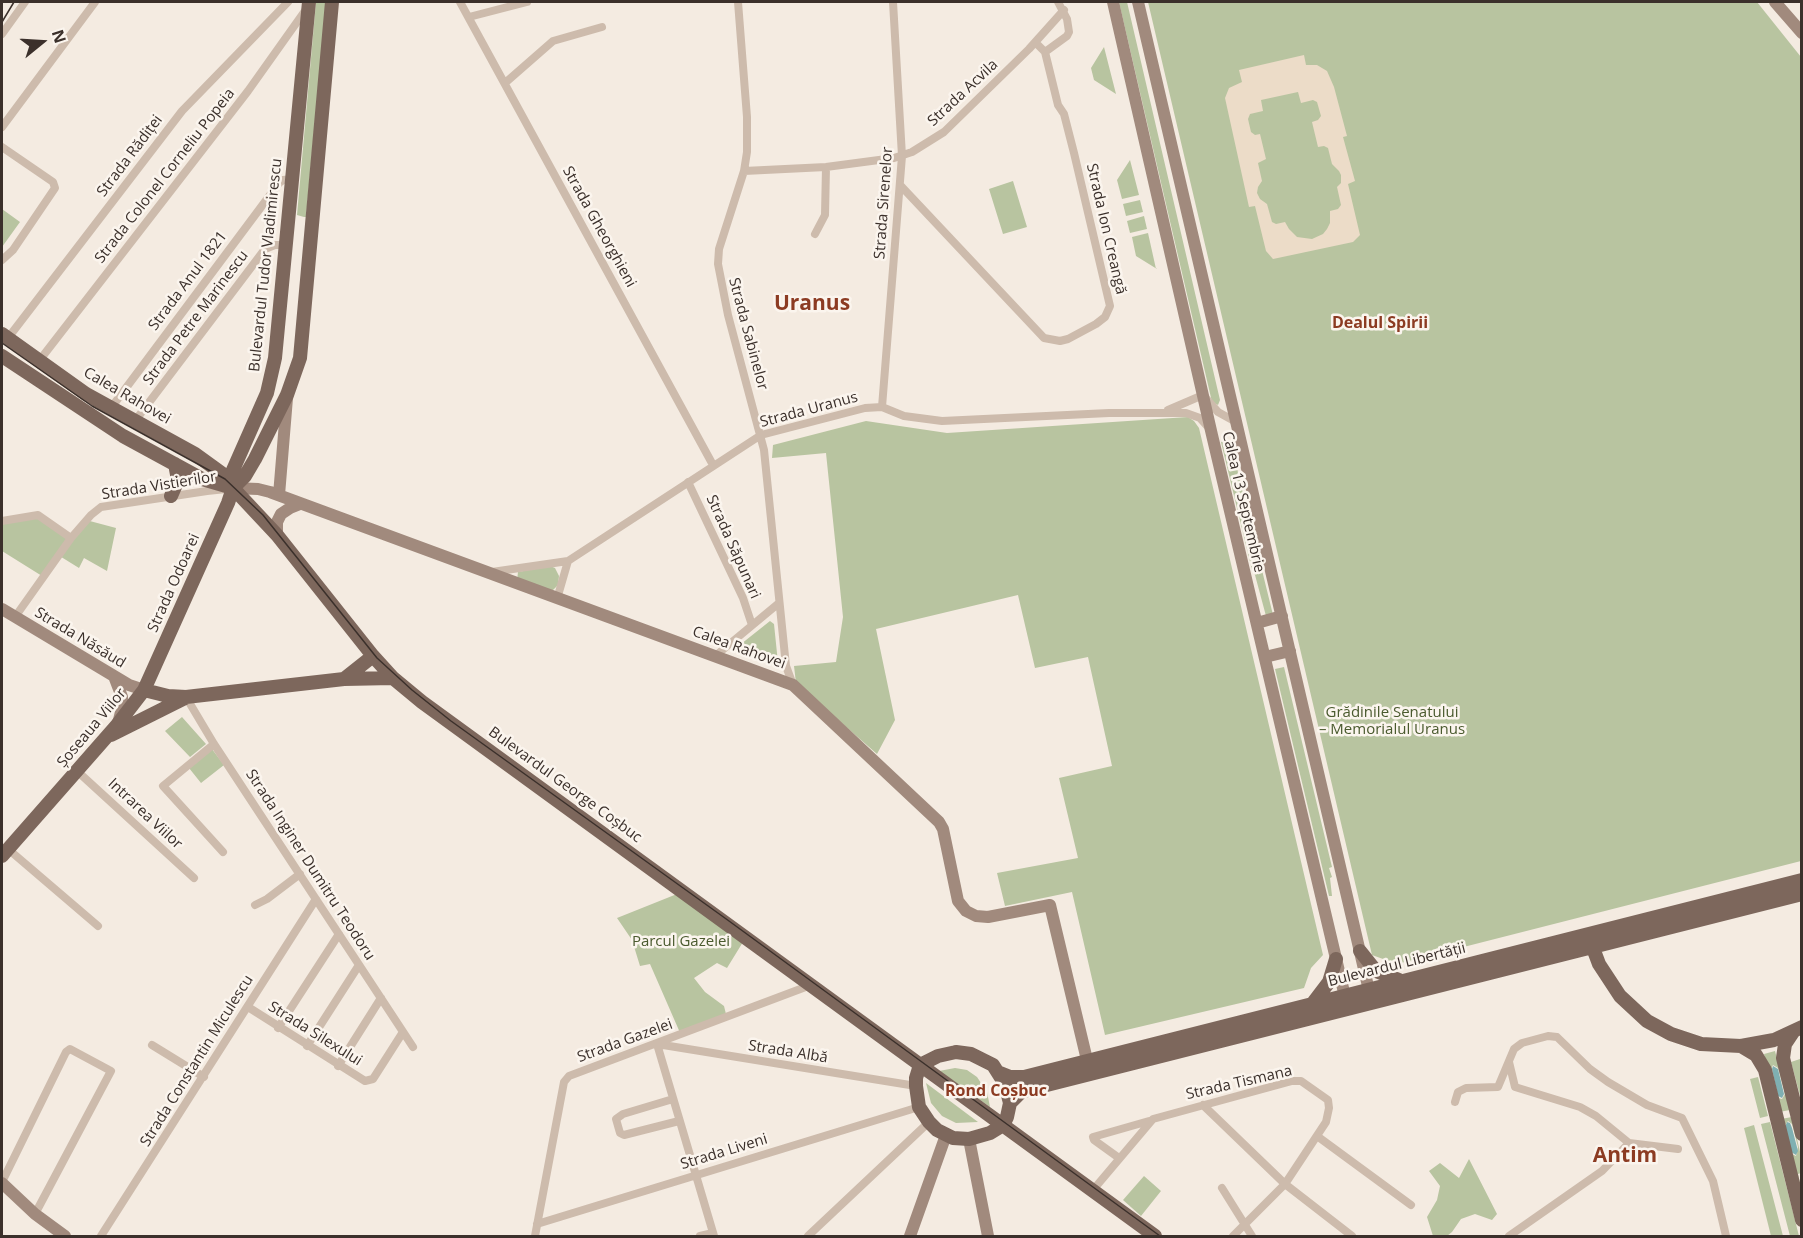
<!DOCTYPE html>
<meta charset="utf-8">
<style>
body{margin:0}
#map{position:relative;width:1803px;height:1238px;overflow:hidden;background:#f4ebe1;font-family:"Open Sans",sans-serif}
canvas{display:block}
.frame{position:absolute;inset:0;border:3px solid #3b302b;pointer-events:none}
.north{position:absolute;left:12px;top:12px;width:60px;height:60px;-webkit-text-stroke:4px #fbf5ee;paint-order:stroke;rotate:72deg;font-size:16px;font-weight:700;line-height:24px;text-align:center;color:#3b302b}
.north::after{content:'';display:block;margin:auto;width:21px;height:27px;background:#3b302b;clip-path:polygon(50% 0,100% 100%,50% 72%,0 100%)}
</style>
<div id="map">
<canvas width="1803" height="1238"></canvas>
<div class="frame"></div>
<div class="north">N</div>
</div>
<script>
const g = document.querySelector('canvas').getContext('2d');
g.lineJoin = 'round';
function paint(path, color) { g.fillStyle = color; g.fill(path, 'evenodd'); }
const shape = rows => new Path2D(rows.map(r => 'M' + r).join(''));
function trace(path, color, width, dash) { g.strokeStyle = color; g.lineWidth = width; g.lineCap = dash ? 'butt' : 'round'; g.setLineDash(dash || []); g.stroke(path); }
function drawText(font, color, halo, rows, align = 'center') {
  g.font = font + ' "Open Sans",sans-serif'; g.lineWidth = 5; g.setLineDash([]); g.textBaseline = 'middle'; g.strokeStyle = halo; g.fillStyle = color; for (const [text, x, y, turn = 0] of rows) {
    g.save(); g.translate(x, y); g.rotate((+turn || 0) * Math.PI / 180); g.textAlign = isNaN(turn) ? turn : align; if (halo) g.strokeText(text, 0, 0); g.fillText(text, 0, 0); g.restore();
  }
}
const green = shape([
 [316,2,326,2,306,217,304,217,297,215],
 [1119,2,1127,2,1220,400,1218,405,1212,402],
 [1148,2,1757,2,1801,57,1801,861,1389,966,1383,959,1372,955],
 [1104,47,1116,94,1094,80,1091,68],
 [1130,160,1139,195,1122,199,1117,180],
 [1013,181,1027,227,1003,234,989,189],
 [1140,200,1143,212,1126,216,1123,204],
 [2,209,20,222,2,247],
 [1144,216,1147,229,1130,233,1127,221],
 [1148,233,1156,269,1157,269,1136,256,1132,237],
 [1188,417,1194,421,1199,428,1323,955,1311,968,1304,988,1105,1035,1072,892,1005,906,997,873,1078,858,1059,778,1112,766,1088,657,1035,668,1018,595,876,629,895,720,877,754,796,683,794,666,836,662,843,617,826,453,772,458,773,445,866,421,947,433],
 [1230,440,1273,615,1266,616,1255,575,1252,570,1221,442],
 [38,515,71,538,86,520,116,528,107,571,84,558,79,568,58,555,42,576,2,551,2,521],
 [550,566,555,568,559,576,558,585,552,591,517,581,518,572],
 [770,621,774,624,778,663,776,666,736,652,736,648],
 [1284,667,1332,867,1329,868,1332,877,1330,878,1332,896,1329,896,1275,669],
 [182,717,206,744,190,757,165,731],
 [212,749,224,765,201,783,189,768],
 [677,894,743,942,727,968,717,963,694,978,705,992,724,1006,727,1018,681,1035,650,964,640,966,632,940,617,918],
 [1775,1051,1790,1110,1779,1112,1764,1054],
 [1773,1065,1778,1068,1782,1082,1785,1094,1782,1099,1778,1098,1771,1069],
 [1800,1059,1802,1064,1801,1099,1791,1062],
 [955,1068,967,1070,977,1077,987,1092,990,1107,939,1071],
 [1758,1077,1768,1116,1760,1118,1750,1079],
 [926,1083,978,1122,956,1123,942,1116,931,1103],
 [1792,1117,1801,1156,1801,1173,1798,1174,1801,1188,1801,1201,1781,1119],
 [1788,1121,1792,1124,1798,1147,1796,1156,1792,1154,1785,1125],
 [1770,1122,1799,1236,1790,1236,1761,1124],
 [1754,1125,1783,1236,1771,1236,1744,1128],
 [1469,1159,1497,1214,1492,1220,1475,1214,1461,1219,1452,1232,1447,1236,1433,1236,1427,1217,1437,1200,1440,1186,1429,1171,1440,1163,1459,1178],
 [1144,1176,1161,1191,1141,1216,1123,1200]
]);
const plaza = shape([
 [1304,55,1306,65,1317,65,1327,71,1334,87,1347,136,1343,137,1355,181,1348,184,1360,235,1353,242,1273,259,1266,251,1255,206,1249,207,1225,98,1229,88,1242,82,1239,70],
 [1298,92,1301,103,1313,100,1317,102,1321,116,1318,120,1312,122,1318,147,1324,146,1328,148,1332,164,1339,171,1341,175,1341,183,1337,187,1341,205,1338,209,1330,211,1330,223,1327,229,1323,234,1312,239,1297,237,1289,229,1285,222,1276,224,1272,222,1267,204,1260,199,1257,193,1258,187,1262,181,1258,163,1266,159,1260,134,1255,135,1251,132,1248,119,1250,114,1263,111,1261,100]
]);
const water = shape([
 [1773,1066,1778,1069,1784,1094,1782,1098,1778,1096,1772,1069],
 [1787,1122,1790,1123,1792,1128,1798,1151,1796,1155,1791,1152,1785,1127]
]);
const street = shape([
 [460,2,713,465],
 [738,2,747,117,747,152,744,171,719,249,718,264,728,315,764,450,786,666,793,685],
 [469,17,527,2],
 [2,34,25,2],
 [1045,52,1067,36,1069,32,1067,19,1058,2],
 [505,83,553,41,602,27],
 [2,127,95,2],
 [2,147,53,182,55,188,13,250,2,260],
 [744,171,826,167,894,158,912,152,944,132,1029,49,1064,10],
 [900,185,1044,338,1060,341,1068,339,1096,324,1105,317,1110,306,1074,153,1064,114,1058,105,1045,52,1036,43],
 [815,234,825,215,826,167],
 [8,338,182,111,288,2],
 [39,361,248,91,307,8],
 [882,407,902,156,893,2],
 [111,408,279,183,283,180,292,179],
 [1168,410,1203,395,1218,412,1236,422],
 [135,421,265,249,275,245,286,245],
 [688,482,743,598,752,625],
 [2,521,38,515,71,538],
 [492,572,568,561,761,435,865,408,882,407,904,416,942,421,1109,413,1186,413,1200,418,1209,428],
 [557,599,568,561],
 [15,617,71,538,91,515,101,507,207,491,226,489],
 [714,657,779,603],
 [186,697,214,744,413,1047],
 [214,744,163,786,223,852],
 [77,771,194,878],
 [8,849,98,926],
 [255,905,267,899,300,874],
 [248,1007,365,1081,373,1079,403,1032],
 [278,1028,339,934],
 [152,1045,204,1077],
 [307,1046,359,965],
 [1509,1062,1515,1087,1580,1107,1596,1116,1629,1143,1678,1149],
 [338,1066,381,998],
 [673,1099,623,1114,616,1119,620,1133,624,1135,679,1121],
 [1455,1102,1458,1092,1466,1088,1498,1087,1514,1049,1522,1043,1548,1036,1557,1037,1590,1069,1608,1082,1647,1105,1682,1118,1713,1181,1726,1236],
 [1203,1105,1285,1184,1352,1236],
 [1317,1136,1411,1205],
 [1119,1158,1094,1140,1093,1137,1149,1121],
 [2,1182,66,1052,70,1049,111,1071,35,1214],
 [1222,1188,1252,1236],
 [1093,1190,1153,1119,1292,1081,1301,1081,1328,1100,1329,1108,1326,1122,1285,1184,1233,1236],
 [537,1224,919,1107],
 [101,1236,316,899],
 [535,1236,564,1082,569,1076,811,985],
 [700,1236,713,1233],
 [714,1236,657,1044,916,1086],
 [808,1236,929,1122],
 [1509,1236,1602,1171,1629,1143]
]);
const secondary = shape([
 [1113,2,1212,435,1347,1005],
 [1138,2,1371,999],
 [1775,2,1802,33],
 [233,488,258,489,270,492,793,685,939,822,943,829,958,901,966,911,976,916,988,917,1050,905,1087,1060],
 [279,495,287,398],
 [277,535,277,522,281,514,290,508,300,504],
 [2,609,129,685,144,690],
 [1257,623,1282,616],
 [1265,657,1290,651],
 [114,676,122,697,122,708,118,724],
 [969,1139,988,1236],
 [2,1183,35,1214,65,1236],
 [910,1236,946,1135]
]);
const primary = shape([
 [2,334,86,394,195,454,224,475,233,488,277,535,373,656,393,678,422,702,1155,1236],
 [2,356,123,436,202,479,233,488],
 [233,488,245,476,255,459,287,395,300,358,332,2],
 [171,496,178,480,175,464],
 [344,679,373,656],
 [144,690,168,696,186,697,344,679,393,678],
 [111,735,185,698],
 [2,856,117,725,144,690,228,503,233,488,233,470,267,393,275,358,309,2],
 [1590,940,1599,964,1620,996,1647,1021,1671,1034,1701,1044,1741,1046,1774,1040,1802,1027],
 [1360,951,1376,971,1399,980],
 [1313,1003,1329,982,1336,959],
 [1793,1032,1785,1044,1783,1058,1802,1134],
 [1741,1046,1756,1055,1765,1070,1802,1220],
 [956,1052,971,1054,993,1065,1005,1084,1010,1103,1007,1117,1003,1125,990,1133,969,1139,953,1138,937,1130,929,1122,919,1107,916,1086,916,1078,920,1065,938,1056,956,1052],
 [1000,1073,1010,1077,1024,1077,1802,880],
 [1010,1103,1021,1092,1027,1090,1802,894]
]);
const tram = shape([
 [2,22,14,2],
 [2,343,92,406,225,479,263,515,377,658,412,690,451,721,729,921,1160,1236]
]);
const streetNames = [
 ["Strada Acvila",963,93,-43],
 ["Strada Rădiței",130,156,-53],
 ["Strada Colonel Corneliu Popeia",165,176,-52],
 ["Strada Sirenelor",884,203,-86],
 ["Strada Gheorghieni",599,227,61],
 ["Strada Ion Creangă",1106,229,77],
 ["Bulevardul Tudor Vladimirescu",266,265,-84],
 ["Strada Anul 1821",188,281,-53],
 ["Strada Petre Marinescu",196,318,-53],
 ["Strada Sabinelor",748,334,75],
 ["Calea Rahovei",127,396,30],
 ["Strada Uranus",809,410,-15],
 ["Strada Vistierilor",159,486,-9],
 ["Calea 13 Septembrie",1243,502,77],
 ["Strada Săpunari",733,547,66],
 ["Strada Odoarei",174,583,-66],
 ["Strada Năsăud",80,638,31],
 ["Calea Rahovei",739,648,20],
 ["Șoseaua Viilor",92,728,-50],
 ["Bulevardul George Coșbuc",565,785,36],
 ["Intrarea Viilor",145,814,43],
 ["Strada Inginer Dumitru Teodoru",310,865,57],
 ["Bulevardul Libertății",1397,965,-14],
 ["Strada Silexului",315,1034,32],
 ["Strada Gazelei",625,1041,-20],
 ["Strada Albă",788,1052,9],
 ["Strada Constantin Miculescu",197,1061,-58],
 ["Strada Tismana",1239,1083,-13],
 ["Strada Liveni",724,1152,-17]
];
const parkNames = [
 ["Grădinile Senatului",1392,713],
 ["– Memorialul Uranus",1392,730],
 ["Parcul Gazelei",681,942]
];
const neighbourhoodNames = [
 ["Dealul Spirii",1380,323],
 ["Rond Coșbuc",996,1091]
];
const districtNames = [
 ["Uranus",812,304],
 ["Antim",1625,1156]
];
paint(green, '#b8c4a0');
paint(plaza, '#ecdcc8');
paint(water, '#7fb0b2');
trace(street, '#cdbbac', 8);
trace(secondary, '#a18a7d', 12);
trace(primary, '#7d675c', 14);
trace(tram, '#3b302b', 1.5);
drawText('15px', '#3b302b', '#fbf5ee', streetNames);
drawText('15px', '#4a5a2e', '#fbf5ee', parkNames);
drawText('bold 16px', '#8c3b22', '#fbf5ee', neighbourhoodNames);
drawText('bold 21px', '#8c3b22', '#fbf5ee', districtNames);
</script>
